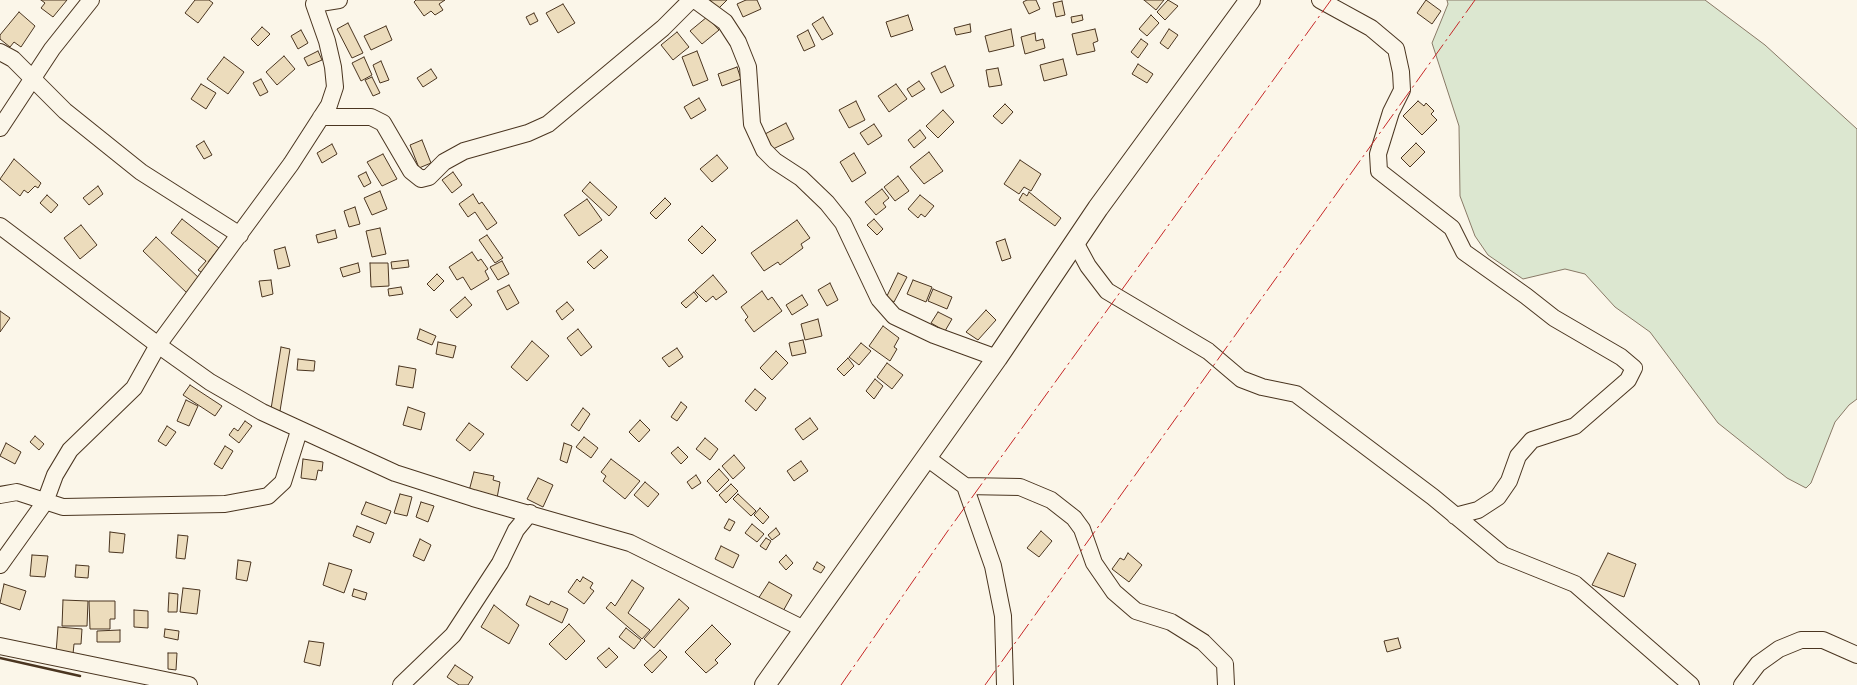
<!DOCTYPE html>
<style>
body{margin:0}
canvas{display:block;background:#fbf6e9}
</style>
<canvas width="1857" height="685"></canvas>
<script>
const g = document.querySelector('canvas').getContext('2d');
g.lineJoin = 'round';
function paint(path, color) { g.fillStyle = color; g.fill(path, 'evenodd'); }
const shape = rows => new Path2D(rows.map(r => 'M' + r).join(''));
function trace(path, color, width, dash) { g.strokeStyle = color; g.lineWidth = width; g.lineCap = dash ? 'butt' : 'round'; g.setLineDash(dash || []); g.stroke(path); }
const green = shape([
 [1447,0,1705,0,1765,45,1857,129,1857,399,1849,405,1835,422,1811,483,1806,488,1787,478,1718,423,1650,332,1615,307,1585,274,1565,269,1523,279,1488,255,1475,236,1460,196,1459,126,1432,43,1448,4,1447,0]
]);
const building = shape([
 [41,0,67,0,53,17,41,8,45,3,41,0],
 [195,0,209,0,213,3,198,23,185,13,195,0],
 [416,0,445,0,439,4,443,10,435,15,431,11,424,16,414,2,416,0],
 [710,0,727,0,718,9,710,0],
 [746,0,757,0,761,9,743,17,737,4,746,0],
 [1027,0,1036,0,1040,9,1029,14,1023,2,1027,0],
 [1144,0,1164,0,1156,10,1144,0],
 [1168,0,1178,6,1165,20,1157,12,1168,0],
 [1426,0,1441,11,1432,24,1417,13,1426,0],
 [1062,1,1065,15,1056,17,1053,3,1062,1],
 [563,4,575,23,558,33,546,13,563,4],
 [19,12,35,26,21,47,14,42,10,47,0,39,0,35,19,12],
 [534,13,538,21,530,25,526,17,534,13],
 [908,15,913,30,891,37,886,22,908,15],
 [1082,15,1083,20,1072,23,1071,17,1082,15],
 [1151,15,1159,23,1147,36,1139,29,1151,15],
 [707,17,719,30,702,44,690,31,707,17],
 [823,17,833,34,822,40,812,24,823,17],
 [348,23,363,53,352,58,337,29,348,23],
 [970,24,971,32,956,35,954,28,970,24],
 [386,26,392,40,371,50,364,36,386,26],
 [262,27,270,34,258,46,251,39,262,27],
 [1011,29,1014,46,989,52,985,36,1011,29],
 [1095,29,1098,41,1093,43,1095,51,1077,55,1072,34,1095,29],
 [1169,29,1178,35,1168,49,1160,43,1169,29],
 [301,30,308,43,298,49,291,36,301,30],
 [808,30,815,46,804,51,797,36,808,30],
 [677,32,689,47,673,60,661,45,677,32],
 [1035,33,1036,41,1043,39,1045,48,1025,54,1021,37,1035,33],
 [1141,39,1148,44,1138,58,1131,52,1141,39],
 [318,51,322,60,308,66,304,58,318,51],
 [697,51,708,80,693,86,682,57,697,51],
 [284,56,295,69,277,85,266,72,284,56],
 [224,57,244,72,228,94,207,79,224,57],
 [364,57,372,75,361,81,352,63,364,57],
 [1063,59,1067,75,1044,81,1040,65,1063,59],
 [381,61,389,80,380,83,373,65,381,61],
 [1138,64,1153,74,1147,83,1132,74,1138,64],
 [945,66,954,86,941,93,931,73,945,66],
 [737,67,741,79,722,86,718,74,737,67],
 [998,68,1002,85,989,87,986,70,998,68],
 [431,69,437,78,423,87,417,78,431,69],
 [372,77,380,93,373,96,365,80,372,77],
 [261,79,268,92,260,96,253,83,261,79],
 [919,81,925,89,912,97,907,89,919,81],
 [201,84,216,93,206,109,191,99,201,84],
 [896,84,907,99,889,112,878,96,896,84],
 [699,98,706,110,691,119,684,107,699,98],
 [856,101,865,120,849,128,839,110,856,101],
 [1418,101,1424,106,1426,103,1434,111,1431,114,1437,120,1422,135,1403,116,1418,101],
 [1005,104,1013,112,1002,124,993,116,1005,104],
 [943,110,954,122,938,138,926,126,943,110],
 [786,123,794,139,773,149,765,134,786,123],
 [874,124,882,136,868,145,860,133,874,124],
 [920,130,926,138,914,148,908,140,920,130],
 [422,140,431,163,419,168,410,145,422,140],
 [204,141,212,155,204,159,196,146,204,141],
 [1416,143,1425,152,1410,167,1401,158,1416,143],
 [332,144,337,154,322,163,317,153,332,144],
 [929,152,943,171,924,184,910,167,929,152],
 [854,153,866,173,852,182,840,162,854,153],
 [383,154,397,179,382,186,367,162,383,154],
 [717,155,728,168,712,182,700,169,717,155],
 [14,159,41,183,38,188,35,186,28,193,24,190,20,196,0,179,14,159],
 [1020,160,1041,174,1031,191,1024,187,1019,194,1004,184,1020,160],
 [366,172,371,183,364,187,358,176,366,172],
 [453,172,462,185,452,193,442,180,453,172],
 [898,176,909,191,895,201,884,187,898,176],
 [590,182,617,207,609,216,582,191,590,182],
 [98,186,103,194,89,205,83,198,98,186],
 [882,189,889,198,883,203,886,207,876,215,865,202,882,189],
 [380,191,387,209,372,215,364,198,380,191],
 [1029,192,1061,218,1055,226,1019,200,1023,193,1027,196,1029,192],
 [473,194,479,204,482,202,497,223,487,230,475,212,468,217,459,204,473,194],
 [47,195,58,205,51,213,40,203,47,195],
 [920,195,934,206,925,217,921,214,918,218,908,209,920,195],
 [665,198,671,204,656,219,650,213,665,198],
 [587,199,602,220,579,236,564,215,587,199],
 [355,207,360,224,349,227,344,211,355,207],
 [182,219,219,248,208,262,212,266,205,275,198,270,206,261,171,233,182,219],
 [874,219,883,229,877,235,867,225,874,219],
 [797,220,810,238,801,244,803,248,780,265,778,262,764,271,751,253,797,220],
 [81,225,97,245,80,259,64,238,81,225],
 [702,226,716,240,702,254,688,240,702,226],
 [380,228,386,254,372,257,366,231,380,228],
 [335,230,337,238,318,243,316,235,335,230],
 [487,235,503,258,495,263,479,240,487,235],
 [156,237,201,280,188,294,143,251,156,237],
 [1005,239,1011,258,1002,261,996,242,1005,239],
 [285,247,290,266,278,269,274,250,285,247],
 [601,250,608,257,594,269,587,262,601,250],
 [472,252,478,261,481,259,488,269,485,271,489,279,471,290,463,277,457,280,449,267,472,252],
 [408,260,409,267,392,269,391,262,408,260],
 [502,261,509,274,498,280,490,267,502,261],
 [358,263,360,272,343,277,340,268,358,263],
 [370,263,388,263,389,286,371,287,370,263],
 [898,273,907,277,894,302,886,298,898,273],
 [437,274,444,281,434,291,427,284,437,274],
 [713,275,727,292,716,300,713,296,706,302,695,291,713,275],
 [271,280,273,294,262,297,259,281,271,280],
 [913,280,932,287,926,302,907,294,913,280],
 [830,283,838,300,827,306,818,290,830,283],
 [509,285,519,303,507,310,497,291,509,285],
 [401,287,403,294,389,296,388,289,401,287],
 [933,289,952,297,947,309,928,301,933,289],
 [762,291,768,300,772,297,782,311,754,332,745,320,748,317,741,307,762,291],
 [694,292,698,297,686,308,681,303,694,292],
 [802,295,808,305,792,315,786,305,802,295],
 [465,297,472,305,457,318,450,310,465,297],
 [567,302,574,310,562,320,556,311,567,302],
 [986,310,996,320,978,340,966,332,986,310],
 [0,311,10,318,0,332,0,311],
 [938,312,952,319,945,331,931,323,938,312],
 [818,319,822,336,805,340,801,324,818,319],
 [883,326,899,338,894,347,897,349,890,361,869,346,883,326],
 [420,329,436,336,432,345,417,339,420,329],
 [578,329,592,347,581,356,567,338,578,329],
 [803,340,806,353,792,356,789,343,803,340],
 [532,341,549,356,527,381,511,367,532,341],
 [438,342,456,346,453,358,436,354,438,342],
 [861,343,871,351,859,365,849,357,861,343],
 [281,347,290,349,280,411,271,409,281,347],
 [677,348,683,357,669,367,662,358,677,348],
 [776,351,788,363,772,380,760,368,776,351],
 [848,358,854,366,844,376,837,369,848,358],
 [298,359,315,361,314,371,297,370,298,359],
 [887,363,903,375,892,389,877,377,887,363],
 [399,366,416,369,413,388,396,385,399,366],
 [875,379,883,386,874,399,866,391,875,379],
 [190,385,222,406,215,416,183,395,190,385],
 [755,389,766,398,756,411,745,401,755,389],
 [186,400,198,406,189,426,177,421,186,400],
 [681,402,687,407,677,421,671,417,681,402],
 [408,407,425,413,421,430,403,425,408,407],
 [583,408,590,414,579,431,571,425,583,408],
 [810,418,818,429,803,440,795,429,810,418],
 [640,420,650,430,639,442,629,432,640,420],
 [245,421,252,426,239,443,229,435,234,428,238,431,245,421],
 [469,423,484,434,470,451,456,440,469,423],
 [167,426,176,432,166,446,158,441,167,426],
 [35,436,44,444,39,450,30,442,35,436],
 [584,437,598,448,591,458,576,447,584,437],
 [705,438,718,449,710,460,696,449,705,438],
 [6,443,21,452,15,464,0,456,6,443],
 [564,443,572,446,567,463,560,460,564,443],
 [225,446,233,451,222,469,214,464,225,446],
 [678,447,688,457,681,464,671,453,678,447],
 [734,455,745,468,733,479,722,466,734,455],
 [303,459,323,462,322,471,318,470,316,480,301,478,303,459],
 [611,459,640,481,625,499,603,481,606,476,601,472,611,459],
 [801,461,808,471,794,481,787,471,801,461],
 [719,469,729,480,717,492,707,481,719,469],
 [474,472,494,476,493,480,500,482,497,498,469,491,474,472],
 [696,475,701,483,692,489,687,482,696,475],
 [538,478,553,485,543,507,527,499,538,478],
 [645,482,659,494,648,507,634,495,645,482],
 [731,484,738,491,726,503,719,495,731,484],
 [400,494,412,497,407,516,394,513,400,494],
 [738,494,756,511,751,516,733,499,738,494],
 [366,502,391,511,386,524,361,514,366,502],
 [421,502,434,506,428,522,416,517,421,502],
 [760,508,769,517,763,524,754,515,760,508],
 [729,519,735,522,730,531,724,528,729,519],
 [752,524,764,534,757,542,745,533,752,524],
 [357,526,374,533,370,543,353,536,357,526],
 [776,528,780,534,772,540,768,535,776,528],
 [1041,531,1052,541,1039,557,1027,548,1041,531],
 [110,532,125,534,123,553,109,552,110,532],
 [178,535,188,536,185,559,176,558,178,535],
 [766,538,771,541,766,550,760,546,766,538],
 [420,539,431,545,424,561,413,556,420,539],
 [721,546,739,555,733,568,715,559,721,546],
 [1128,553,1142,565,1129,582,1112,569,1120,558,1124,560,1128,553],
 [1608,553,1636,564,1624,597,1592,585,1608,553],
 [32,555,48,556,45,577,30,576,32,555],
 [786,555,793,563,786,570,779,562,786,555],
 [238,560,251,562,247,581,236,579,238,560],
 [817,562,825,567,821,573,813,569,817,562],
 [329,563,352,570,344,593,323,585,329,563],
 [76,565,89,566,88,578,75,577,76,565],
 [583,577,593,583,590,588,594,591,584,604,568,592,577,579,580,582,583,577],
 [632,580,644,588,628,613,650,630,642,639,606,608,611,602,615,606,632,580],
 [769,582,792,595,782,613,758,599,769,582],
 [4,584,26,591,20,610,0,603,4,584],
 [183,588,200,590,197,614,180,612,183,588],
 [354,589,367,593,365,600,352,596,354,589],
 [169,593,178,594,177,612,168,612,169,593],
 [530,596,549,605,551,601,568,609,562,623,526,605,530,596],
 [679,599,689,608,654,648,644,639,679,599],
 [63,600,88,601,87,626,62,626,63,600],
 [89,601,115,601,115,619,110,619,110,629,90,629,89,601],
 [494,605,519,625,509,644,481,627,494,605],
 [134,610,148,611,148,628,134,627,134,610],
 [569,624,585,641,566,660,549,644,569,624],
 [712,625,731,644,715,660,718,663,706,673,685,652,712,625],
 [58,627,82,629,81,644,74,644,73,654,56,653,58,627],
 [626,628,641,640,634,649,619,637,626,628],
 [165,629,179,631,178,640,164,637,165,629],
 [120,630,120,642,97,642,97,631,120,630],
 [1398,638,1401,648,1387,652,1384,641,1398,638],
 [309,641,324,643,320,666,304,662,309,641],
 [609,648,618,657,606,668,597,658,609,648],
 [660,650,667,657,652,673,644,665,660,650],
 [168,653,177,653,176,670,168,669,168,653],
 [455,665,473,677,468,685,459,685,447,677,455,665]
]);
const minor = shape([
 [695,0,725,22,738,42,748,67,752,124,764,150,775,161,801,178,827,203,843,223,879,299,894,316,934,335,997,358],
 [1320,0,1371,28,1396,49,1401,72,1402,90,1391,112,1378,154,1379,171,1452,228,1464,252,1526,296,1554,318,1621,357,1634,368,1628,380,1575,426,1532,440,1518,456,1509,481,1498,497,1478,510,1455,516],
 [0,52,13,59,65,111,141,172,240,235],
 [321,117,371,117,383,123,411,171,421,179,429,177,444,162,464,151,528,133,548,124,663,28,691,0],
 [0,128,52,49,91,0],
 [0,226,158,345,210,382,262,412,395,473,473,498,630,543,804,629],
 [1075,242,1088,266,1107,291,1208,351,1241,379,1262,387,1296,394,1433,497,1503,555,1575,584,1691,685],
 [927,458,965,486,993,566,1003,616,1005,685],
 [965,486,1020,487,1051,500,1074,518,1082,529,1094,563,1114,592,1136,611,1171,622,1203,642,1225,664,1226,685],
 [0,495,17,492,63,507,225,504,268,496,283,482,299,431],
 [0,565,45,502,55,475,70,450,134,388,158,345,291,164,329,105,335,87,333,67,327,41,314,4,339,0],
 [0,646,189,685],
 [401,685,453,635,500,563,516,530,530,513],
 [1742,685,1758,664,1779,649,1801,640,1823,640,1857,655]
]);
const major = shape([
 [765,685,997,358,1098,208,1250,0]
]);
const wall = shape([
 [0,658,80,676]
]);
const power = shape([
 [841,685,947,532,1331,0],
 [985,685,1475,0]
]);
paint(green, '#dce7d0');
trace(green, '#887966', 1);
paint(building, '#ecdcbc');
trace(building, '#4a3520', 1);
trace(minor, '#4a3520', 18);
trace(major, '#4a3520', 22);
trace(minor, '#fbf6e9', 16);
trace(major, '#fbf6e9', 20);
trace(wall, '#4a3520', 2.5);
trace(power, '#c62828', 1, [18, 4, 2.5, 4]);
</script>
